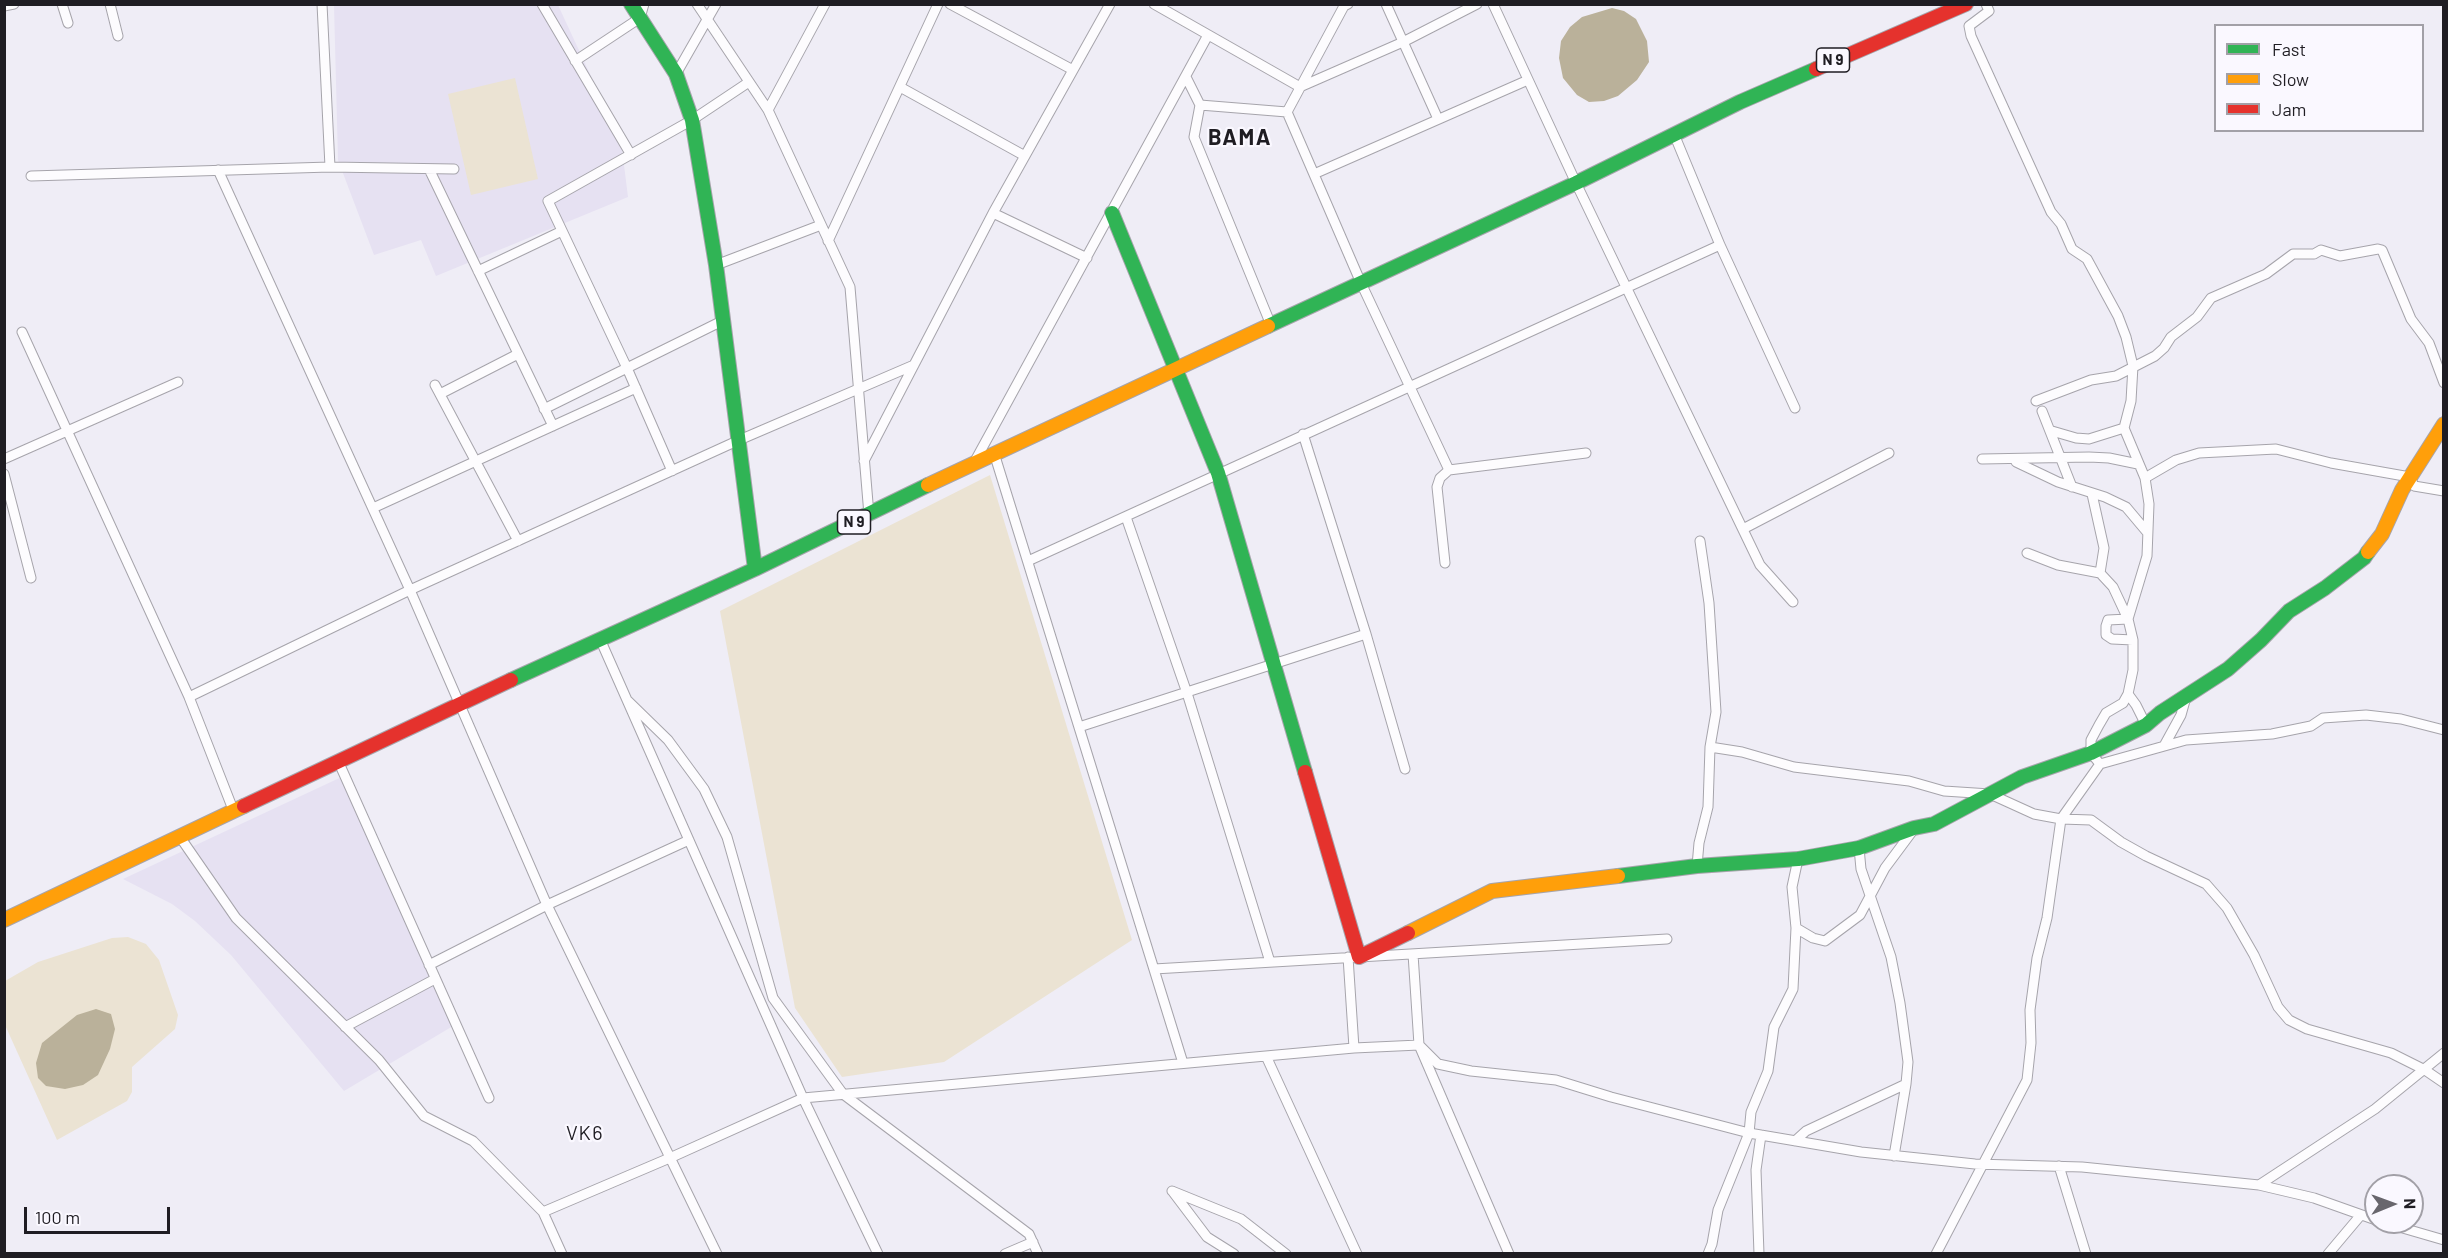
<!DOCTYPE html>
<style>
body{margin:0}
#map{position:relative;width:2448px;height:1258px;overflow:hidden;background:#efedf6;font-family:Barlow,sans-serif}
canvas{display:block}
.frame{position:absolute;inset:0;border:6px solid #1f1d23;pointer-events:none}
.legend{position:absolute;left:2214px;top:24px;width:210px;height:108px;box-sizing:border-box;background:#faf8ff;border:2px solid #a2a0a7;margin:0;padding:8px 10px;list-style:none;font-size:18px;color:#1f1d23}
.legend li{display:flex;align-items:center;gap:12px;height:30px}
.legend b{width:30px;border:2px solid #a2a0a7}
.north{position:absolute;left:2364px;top:1174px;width:60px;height:60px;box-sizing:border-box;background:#faf8ff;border:2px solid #a2a0a7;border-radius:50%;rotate:89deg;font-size:16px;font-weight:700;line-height:24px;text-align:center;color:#1f1d23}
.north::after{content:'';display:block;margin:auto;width:21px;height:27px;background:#68666d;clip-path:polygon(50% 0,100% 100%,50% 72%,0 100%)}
.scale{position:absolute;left:24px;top:1207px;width:146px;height:27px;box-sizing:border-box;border:3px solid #1f1d23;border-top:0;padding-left:8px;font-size:18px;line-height:21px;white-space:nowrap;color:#1f1d23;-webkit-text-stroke:4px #faf8ff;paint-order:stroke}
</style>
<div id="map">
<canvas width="2448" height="1258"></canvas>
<div class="frame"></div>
<ul class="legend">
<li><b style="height:8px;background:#30b455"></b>Fast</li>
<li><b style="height:8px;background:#ff9f0a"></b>Slow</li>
<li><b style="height:8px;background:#e5322d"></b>Jam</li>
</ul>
<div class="north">N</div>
<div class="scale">100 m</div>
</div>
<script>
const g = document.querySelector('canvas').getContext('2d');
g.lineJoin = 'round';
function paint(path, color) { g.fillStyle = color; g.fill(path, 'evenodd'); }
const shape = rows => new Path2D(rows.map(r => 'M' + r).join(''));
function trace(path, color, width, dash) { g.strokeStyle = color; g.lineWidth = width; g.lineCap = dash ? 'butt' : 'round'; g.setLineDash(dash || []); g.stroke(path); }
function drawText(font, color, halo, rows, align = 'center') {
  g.font = font + ' Barlow,sans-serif'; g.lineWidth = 4.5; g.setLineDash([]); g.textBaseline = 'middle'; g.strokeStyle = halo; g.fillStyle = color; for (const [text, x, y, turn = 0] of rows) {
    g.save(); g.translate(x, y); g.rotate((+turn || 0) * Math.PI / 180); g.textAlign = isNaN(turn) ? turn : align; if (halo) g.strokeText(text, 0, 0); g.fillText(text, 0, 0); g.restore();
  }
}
const built = shape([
 [334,5,558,5,621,141,628,197,436,276,421,240,374,255,338,160],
 [348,774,458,1023,344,1091,231,955,195,921,172,904,123,879]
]);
const green = shape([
 [515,78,538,179,471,195,448,94],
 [990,475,1132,940,944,1062,842,1077,795,1008,720,611],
 [128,937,146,944,159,960,178,1015,175,1029,132,1067,132,1092,127,1101,57,1140,5,1025,5,981,38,962,112,938]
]);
const water = shape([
 [1612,8,1624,11,1636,19,1647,41,1649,62,1637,80,1618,96,1604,101,1589,102,1577,95,1563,78,1559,58,1561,41,1570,27,1582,17],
 [96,1009,111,1014,115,1029,110,1049,98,1075,83,1085,65,1089,46,1086,38,1078,36,1063,42,1043,77,1015]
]);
const street = shape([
 [62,4,68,23],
 [110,4,118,36],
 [322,4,330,167],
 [542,4,631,155],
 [697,4,768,110,850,287,869,515],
 [950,4,1073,70],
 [1154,4,1300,87,1403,42,1477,4],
 [1386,4,1438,119],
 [1493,4,1576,183,1760,565,1793,602],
 [1986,4,1989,11,1969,26,1971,36,2051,212,2061,224,2072,249,2087,259,2118,316,2126,337,2133,366,2131,401,2124,428],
 [4,6,14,4],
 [575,61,640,18,644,4],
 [676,74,716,4],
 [1186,77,1200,105,1194,137,1271,325],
 [900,87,1025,156],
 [1200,105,1287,112],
 [768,110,825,4],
 [1287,112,1361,283,1449,470],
 [1287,112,1344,6,1348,4],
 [1674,134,1720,245,1795,408],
 [429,169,553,426],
 [218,170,410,590,547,905,717,1254],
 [1314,174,1528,80],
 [31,176,330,167,454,169],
 [993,213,1087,258],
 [828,241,938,4],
 [716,265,821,225],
 [478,271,562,231],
 [22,332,189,697,234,812],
 [435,385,518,541],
 [440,394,518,354],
 [2036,401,2091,380,2116,376,2155,356,2164,348,2171,337,2197,317,2211,298,2266,274,2293,254,2314,254,2321,250,2340,256,2378,249,2382,250,2411,319,2429,343,2444,383],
 [544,409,722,321],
 [2042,411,2072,487],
 [2052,431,2076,438,2089,439,2124,428,2145,478,2176,460,2199,453,2276,449,2331,463,2410,477,2414,486,2444,491],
 [1303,434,1366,634,1405,769],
 [994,453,1183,1063],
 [4,459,178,382],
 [1982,459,2089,457,2109,458,2138,464],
 [864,461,993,213,1110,4],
 [975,461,1208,35],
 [2016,462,2058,482,2105,497,2126,507,2147,532],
 [672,471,627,368,548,201,692,120,749,82],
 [4,474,31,578],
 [2145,478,2149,504,2147,556,2128,619,2133,640,2133,670,2128,694,2136,705,2146,725],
 [2092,494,2104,548,2100,573,2113,587,2128,619],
 [373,508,636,388],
 [1126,517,1187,693,1270,962],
 [1743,529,1889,453],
 [2027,553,2058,565,2100,573],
 [1028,561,1720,245],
 [1445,563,1437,487,1440,478,1449,470,1586,453],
 [2128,619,2108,620,2106,626,2106,635,2112,639,2133,640],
 [600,639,803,1098,878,1254],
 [189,697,410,590,737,441,914,365],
 [628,701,668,740,704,789,727,837,773,998,843,1094,1029,1234,1038,1254],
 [1079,727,1366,634],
 [2164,746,2181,715,2186,697],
 [1710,747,1742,752,1794,767,1909,781,1944,791,1990,794,2034,814,2061,819,2091,820,2121,842,2146,856,2206,884,2227,908,2254,955,2278,1007,2289,1020,2307,1029,2391,1053,2425,1070,2444,1083],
 [339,763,489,1098],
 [2100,764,2186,740,2272,734,2311,726,2323,718,2366,715,2401,719,2444,730],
 [180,837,236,918,379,1060,424,1116,473,1141,543,1212,562,1254],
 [1697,866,1699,843,1708,807,1710,747,1716,712,1709,603,1700,541],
 [1796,928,1813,938,1825,941,1860,915,1885,868,1914,829],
 [1413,954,1419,1045,1509,1254],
 [1348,957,1354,1048],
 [429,965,547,905,689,840],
 [1154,969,1667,939],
 [345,1027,435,979],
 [1266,1056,1357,1254],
 [1795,1141,1806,1131,1906,1084,1908,1062,1900,1003,1891,957,1861,869,1859,848],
 [1894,1156,1906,1084],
 [2059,1166,2086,1254],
 [2259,1185,2375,1109,2444,1053],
 [1172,1191,1241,1219,1286,1254],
 [1173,1192,1207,1237,1234,1254],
 [543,1212,672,1157,803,1098,1354,1048,1419,1045,1438,1064,1471,1071,1556,1080,1611,1097,1749,1133,1861,1152,1975,1164,2082,1167,2259,1185,2314,1198,2376,1220],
 [2382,1222,2444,1240],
 [1005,1254,1033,1242],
 [1708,1254,1712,1244,1718,1210,1749,1133,1751,1112,1768,1071,1774,1027,1793,989,1796,928,1792,887,1798,859],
 [1759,1254,1756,1170,1761,1135],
 [1936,1254,2027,1080,2031,1043,2030,1010,2037,958,2047,918,2061,819,2100,764,2091,753,2091,740,2099,725,2106,713,2123,703,2128,694],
 [2328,1254,2360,1216]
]);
const fast = shape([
 [631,4,676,74,692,120,716,265,755,569],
 [1112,213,1218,473,1305,772],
 [1268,326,1576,183,1740,102,1816,69],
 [511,680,755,569,928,485],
 [1618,876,1697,866,1798,859,1859,848,1914,828,1934,824,2022,777,2091,753,2146,725,2160,713,2228,669,2261,640,2289,611,2325,588,2364,558,2368,552]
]);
const slow = shape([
 [928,485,1268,326],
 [2368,552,2382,534,2402,490,2444,424],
 [4,920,244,806],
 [1408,933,1492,891,1618,876]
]);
const jam = shape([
 [1816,69,1966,4],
 [1305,772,1359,957,1408,933],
 [244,806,511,680]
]);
const shields = [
 [1833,60,33],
 [854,522,33]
];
const shieldNames = [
 ["N 9",1833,60],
 ["N 9",854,522]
];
const quarterNames = [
 ["VK6",585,1133]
];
const districtNames = [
 ["BAMA",1240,138]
];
paint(built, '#e6e1f2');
paint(green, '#ebe3d3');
paint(water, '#bab19a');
trace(street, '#a6a4ab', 11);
trace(fast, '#a6a4ab', 16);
trace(slow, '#a6a4ab', 16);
trace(jam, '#a6a4ab', 16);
trace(street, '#fdfcfe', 9);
trace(fast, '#30b455', 14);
trace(slow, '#ff9f0a', 14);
trace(jam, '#e5322d', 14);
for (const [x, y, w] of shields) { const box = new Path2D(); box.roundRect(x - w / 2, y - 12, w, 24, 4.5); g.fillStyle = '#faf8ff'; g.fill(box); trace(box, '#1f1d23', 1.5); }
drawText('bold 15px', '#1f1d23', null, shieldNames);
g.letterSpacing = '1.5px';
drawText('20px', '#1f1d23', '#faf8ff', quarterNames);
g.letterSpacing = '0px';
g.letterSpacing = '1.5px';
drawText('bold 22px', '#1f1d23', '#faf8ff', districtNames);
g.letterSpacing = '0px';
</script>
